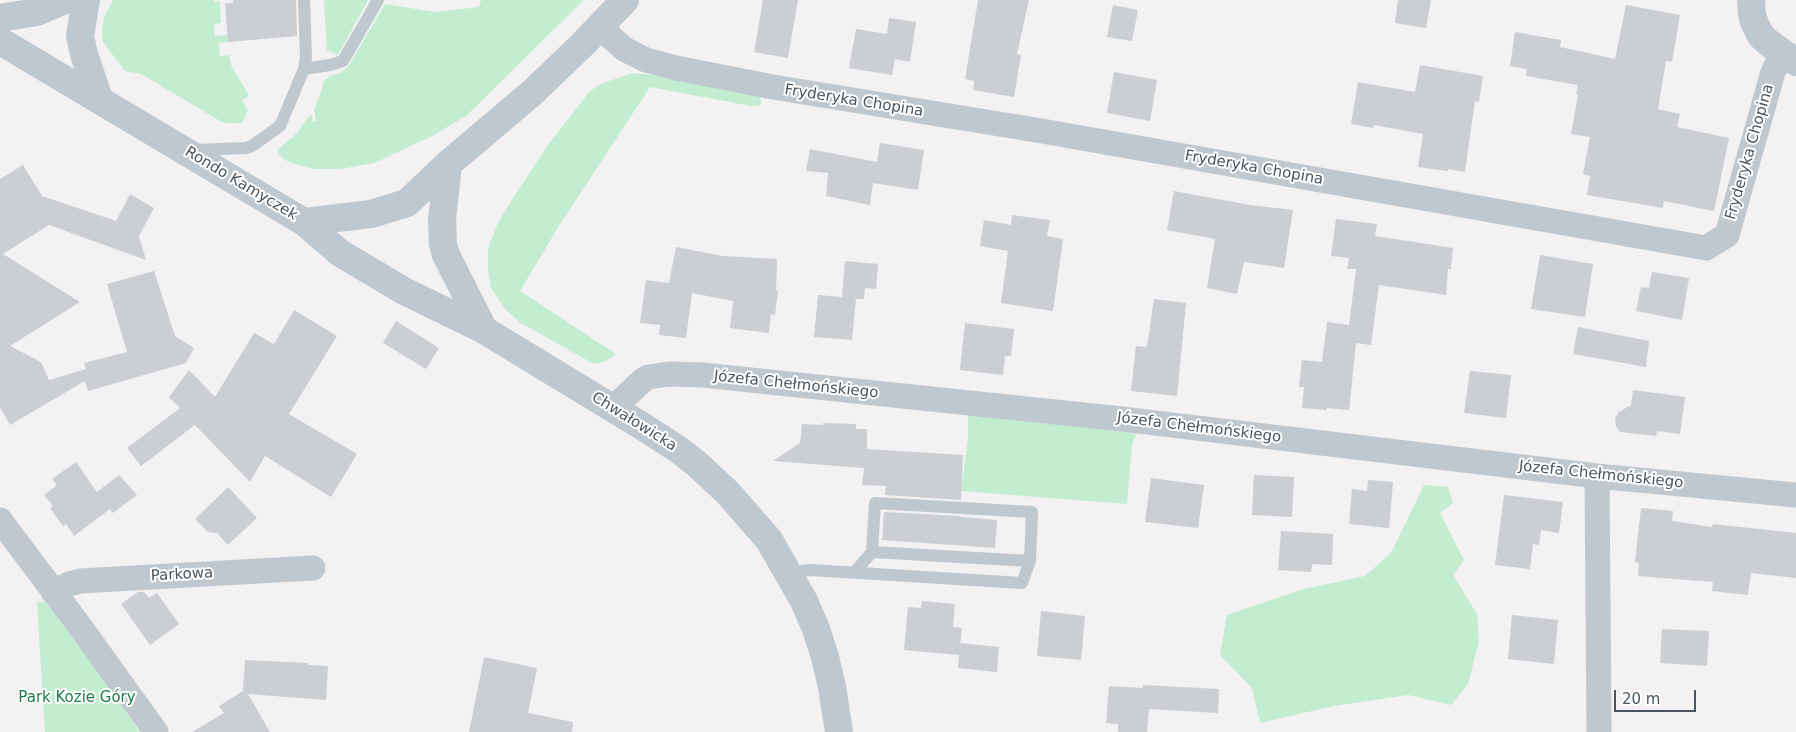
<!DOCTYPE html>
<meta charset="utf-8">
<style>
body{margin:0}
#map{position:relative;width:1796px;height:732px;overflow:hidden;background:#f3f1f1;font-family:"DejaVu Sans",sans-serif}
canvas{display:block}
.scale{position:absolute;left:1614px;top:690px;width:82px;height:22px;box-sizing:border-box;border:2px solid #49555d;border-top:0;padding-left:6px;font-size:15px;line-height:18px;white-space:nowrap;color:#49555d;-webkit-text-stroke:4px #fff;paint-order:stroke}
</style>
<div id="map">
<canvas width="1796" height="732"></canvas>
<div class="scale">20 m</div>
</div>
<script>
const g = document.querySelector('canvas').getContext('2d');
g.lineJoin = 'round';
function paint(path, color) { g.fillStyle = color; g.fill(path, 'evenodd'); }
const shape = rows => new Path2D(rows.map(r => 'M' + r).join(''));
function trace(path, color, width, dash) { g.strokeStyle = color; g.lineWidth = width; g.lineCap = dash ? 'butt' : 'round'; g.setLineDash(dash || []); g.stroke(path); }
function drawText(font, color, halo, rows, align = 'center') {
  g.font = font + ' "DejaVu Sans",sans-serif'; g.lineWidth = 4; g.setLineDash([]); g.textBaseline = 'middle'; g.strokeStyle = halo; g.fillStyle = color; for (const [text, x, y, turn = 0] of rows) {
    g.save(); g.translate(x, y); g.rotate((+turn || 0) * Math.PI / 180); g.textAlign = isNaN(turn) ? turn : align; if (halo) g.strokeText(text, 0, 0); g.fillText(text, 0, 0); g.restore();
  }
}
const green = shape([
 [113,0,214,0,214,2,220,1,221,23,214,24,215,36,228,35,228,42,219,43,220,56,229,55,231,65,249,96,242,100,248,110,242,123,225,123,220,121,141,74,125,71,103,42,102,33,104,17],
 [324,0,368,0,338,55,327,50],
 [481,0,584,0,466,116,432,136,374,163,341,169,314,169,291,163,282,158,277,150,295,135,311,114,313,122,316,121,314,109,322,89,324,80,332,75,340,73,348,67,385,4,435,12,479,7],
 [632,73,653,75,760,94,761,105,751,106,650,87,560,224,520,291,616,354,606,361,594,364,521,323,506,310,491,288,488,268,488,248,498,223,513,198,548,145,590,91,601,84],
 [968,409,1137,434,1132,444,1127,504,961,491,968,438],
 [1424,485,1448,487,1453,503,1440,513,1464,560,1453,575,1477,614,1479,641,1468,684,1451,705,1408,695,1334,706,1260,723,1252,688,1220,655,1227,615,1303,589,1365,576,1391,553],
 [37,602,54,602,139,732,45,732]
]);
const building = shape([
 [233,0,296,0,297,36,228,42,225,3,233,3],
 [763,0,798,0,788,58,754,52],
 [978,0,1029,0,1017,54,1021,55,1014,97,973,90,974,81,965,79],
 [1398,0,1431,0,1426,28,1395,23],
 [1113,5,1138,10,1132,41,1107,37],
 [1626,5,1680,15,1672,62,1666,61,1658,109,1680,114,1677,127,1729,138,1714,211,1664,201,1663,208,1587,195,1590,176,1583,174,1590,137,1571,134,1578,95,1576,94,1578,85,1526,76,1527,69,1510,66,1515,32,1561,40,1560,47,1615,59],
 [889,18,916,22,910,62,895,59,892,75,849,68,856,29,887,34],
 [1420,65,1483,76,1479,102,1475,101,1465,172,1448,169,1448,171,1418,167,1423,134,1374,125,1373,128,1351,124,1358,82,1415,92],
 [1114,72,1157,80,1150,121,1107,113],
 [880,143,924,150,918,190,873,183,870,205,826,196,828,173,806,171,810,149,877,162],
 [23,165,42,196,116,221,130,194,154,208,139,236,146,260,49,225,3,254,80,302,10,346,41,362,49,380,86,369,84,363,127,352,107,284,154,271,175,336,194,348,186,363,88,391,85,381,10,425,0,407,0,179],
 [1174,191,1250,205,1293,210,1284,268,1244,262,1237,294,1207,288,1215,239,1167,230],
 [1012,215,1050,220,1047,236,1063,239,1053,311,1001,303,1008,251,980,246,984,220,1011,225],
 [1336,219,1377,224,1375,236,1453,248,1451,269,1448,269,1446,295,1379,285,1371,345,1356,343,1349,410,1327,408,1327,410,1302,408,1304,387,1299,387,1302,360,1322,362,1327,322,1349,325,1356,269,1347,269,1349,258,1331,256],
 [676,247,723,256,777,259,776,290,778,291,775,315,771,314,769,333,730,328,733,301,692,293,686,338,659,335,660,325,640,323,646,280,669,283],
 [1540,255,1593,264,1585,317,1531,309],
 [845,261,878,264,876,289,865,288,864,299,856,299,852,340,814,337,818,295,842,297],
 [1652,272,1689,278,1682,320,1636,311,1641,287,1649,288],
 [1154,299,1186,303,1177,396,1131,391,1136,346,1147,347],
 [294,310,337,336,289,414,357,454,331,497,265,456,250,482,195,425,141,466,127,448,180,408,169,397,189,370,215,397,254,333,274,344],
 [396,321,439,348,426,369,383,343],
 [965,323,1014,329,1011,356,1005,356,1003,375,960,370],
 [1578,327,1649,341,1646,367,1573,354],
 [1470,371,1511,375,1506,418,1464,413],
 [1633,390,1685,397,1680,434,1657,431,1656,436,1620,432,1616,426,1615,418,1619,412,1631,405],
 [823,423,856,424,856,429,867,429,867,449,963,455,961,500,885,495,886,486,862,485,864,468,773,461,800,443,802,424,823,425],
 [76,462,97,492,119,475,137,495,113,513,110,509,74,536,66,524,63,526,50,508,53,506,44,495,57,485,52,479],
 [1254,475,1294,477,1292,517,1252,515],
 [1151,478,1204,485,1198,528,1145,522],
 [1368,480,1393,482,1389,528,1349,524,1352,489,1367,491],
 [228,487,257,518,228,545,217,533,208,532,195,519],
 [1504,495,1563,502,1559,533,1541,530,1539,545,1533,544,1530,569,1495,565],
 [1641,508,1673,511,1672,521,1712,527,1713,524,1796,533,1796,578,1751,573,1748,595,1712,591,1713,582,1638,576,1639,563,1635,562],
 [884,512,960,516,960,517,997,520,995,548,882,540],
 [1281,531,1333,534,1332,565,1312,564,1311,572,1278,570],
 [138,592,144,592,149,598,157,593,179,624,150,645,121,604],
 [922,601,955,604,953,627,962,628,959,655,904,650,908,607,921,608],
 [1041,611,1085,616,1081,660,1037,656],
 [1512,615,1558,620,1554,664,1508,659],
 [1662,629,1709,631,1707,666,1660,663],
 [960,643,999,647,997,672,958,668],
 [484,657,537,668,528,713,573,722,572,732,469,732],
 [245,660,308,663,308,665,328,666,326,700,248,694,270,732,192,732,224,713,219,706,243,691],
 [1143,685,1219,689,1218,713,1149,709,1147,732,1118,732,1118,724,1106,723,1109,686,1143,688]
]);
const lane = shape([
 [304,69,330,65,343,61,378,0],
 [193,150,246,148,252,146,280,126,304,69,306,57,304,0],
 [855,572,872,552],
 [789,573,810,570,1022,583,1030,561,1032,512,875,503,872,552,1030,561]
]);
const street = shape([
 [600,27,624,49,646,60,676,68,773,87,1042,131,1706,248,1727,235,1773,72,1783,53],
 [613,408,642,381,648,377,669,374,703,375,1122,419,1597,476,1796,495],
 [1597,476,1599,732],
 [0,520,79,625,156,732],
 [53,592,69,584,80,581,313,568]
]);
const secondary = shape([
 [86,0,80,36,84,54,99,99],
 [1751,0,1752,15,1755,24,1761,36,1769,43,1796,62],
 [0,18,37,12,65,0],
 [0,41,304,222,340,253,404,291,484,330,642,426,679,450,697,464,728,493,769,540,804,601,816,629,825,657,832,687,839,732],
 [448,164,442,220,443,244,446,255,484,330],
 [304,222,371,214,407,203,448,164,533,92,583,44,625,0]
]);
const streetNames = [
 ["Fryderyka Chopina",854,101,9],
 ["Fryderyka Chopina",1750,152,-74],
 ["Fryderyka Chopina",1254,168,10],
 ["Rondo Kamyczek",241,184,31],
 ["Józefa Chełmońskiego",796,385,6],
 ["Chwałowicka",634,422,32],
 ["Józefa Chełmońskiego",1199,428,7],
 ["Józefa Chełmońskiego",1601,475,6],
 ["Parkowa",182,575,-3]
];
const parkNames = [
 ["Park Kozie Góry",77,698]
];
paint(green, '#c2edd1');
paint(building, '#cbced3');
trace(lane, '#bfc8ce', 12);
trace(street, '#bfc8ce', 25);
trace(secondary, '#bec8d1', 28);
drawText('15px', '#49555d', '#fff', streetNames);
drawText('15px', '#1d7b47', '#fff', parkNames);
</script>
